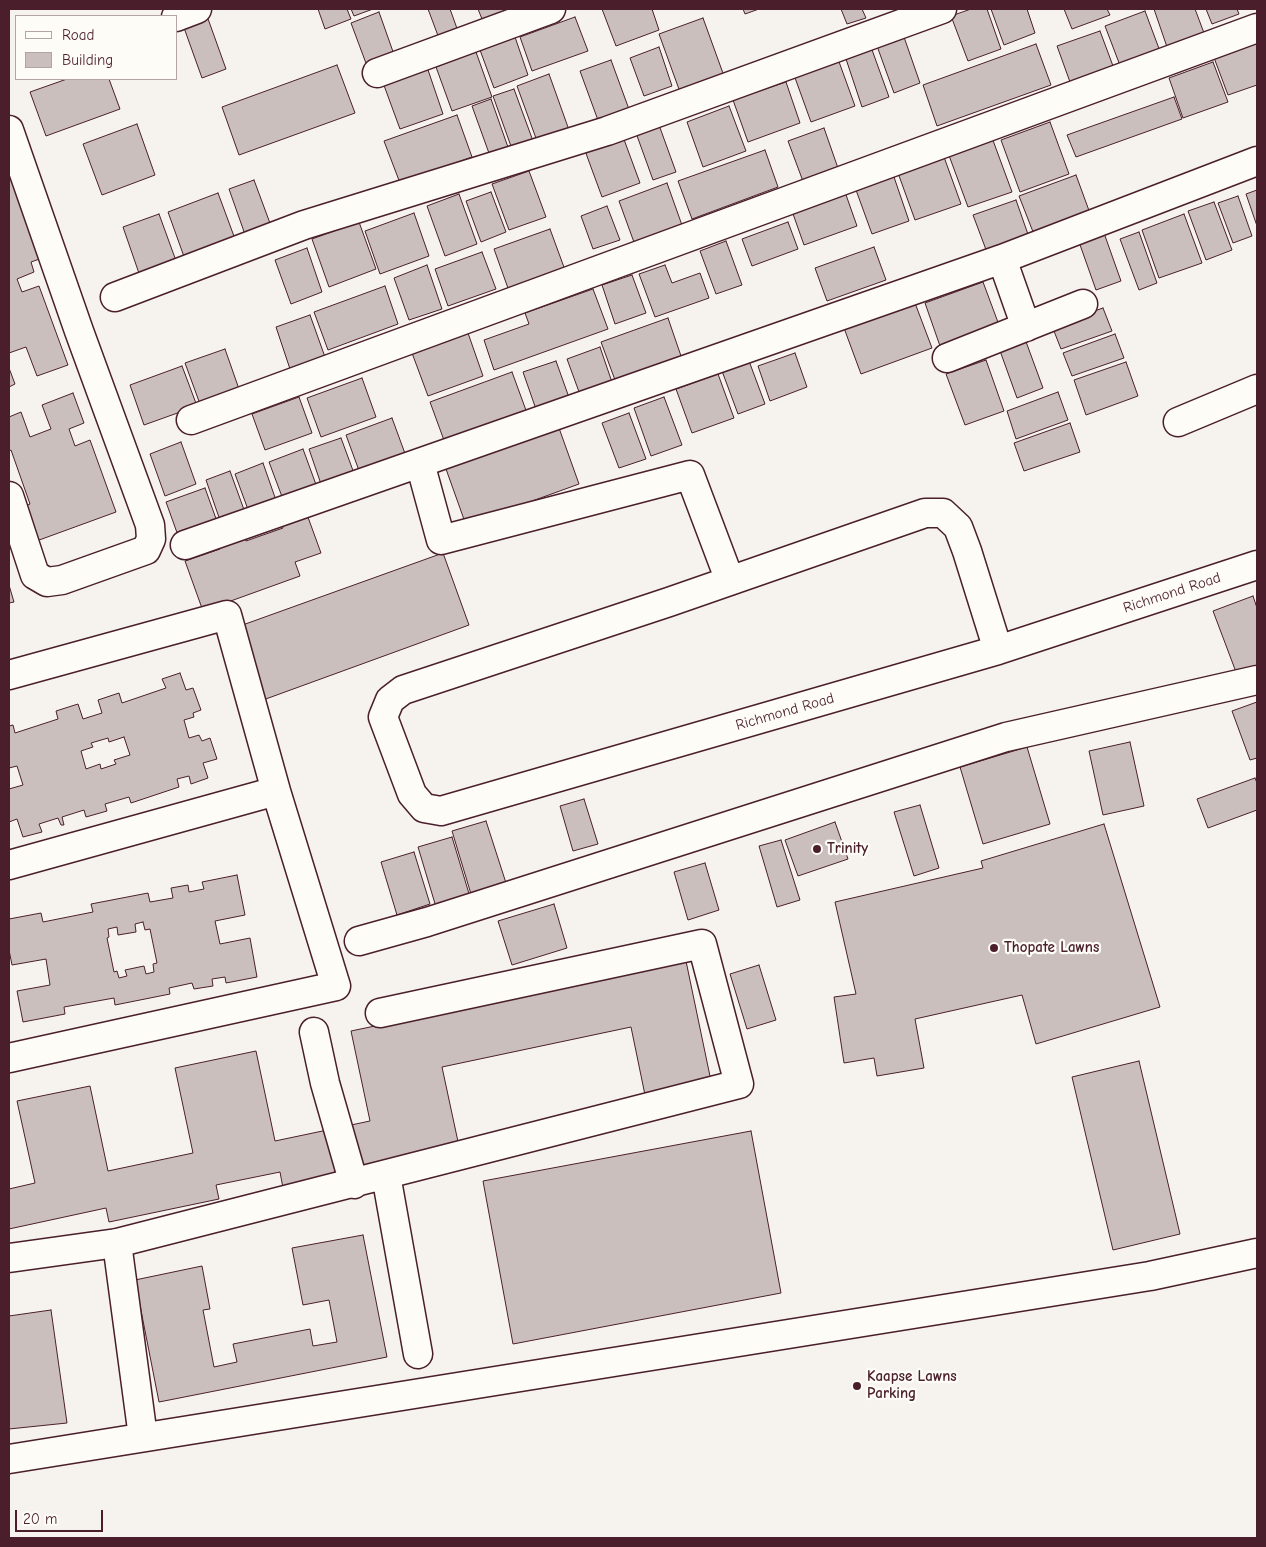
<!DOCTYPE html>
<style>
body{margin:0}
#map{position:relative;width:1266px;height:1547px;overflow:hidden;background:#f6f3ef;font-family:"Comic Neue",sans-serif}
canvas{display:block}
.frame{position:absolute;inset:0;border:10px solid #4a1f2b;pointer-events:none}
.legend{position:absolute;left:15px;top:15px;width:162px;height:65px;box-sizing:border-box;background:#fdfcf7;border:1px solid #b5a4a5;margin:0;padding:6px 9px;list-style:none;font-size:15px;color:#4a1f2b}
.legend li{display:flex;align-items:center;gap:10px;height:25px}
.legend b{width:25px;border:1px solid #b5a4a5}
.scale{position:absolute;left:15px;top:1510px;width:88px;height:22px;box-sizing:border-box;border:2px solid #4a1f2b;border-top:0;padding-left:6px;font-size:15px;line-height:18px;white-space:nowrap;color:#4a1f2b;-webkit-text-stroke:4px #fdfcf7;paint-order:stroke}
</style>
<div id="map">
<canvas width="1266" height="1547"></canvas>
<div class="frame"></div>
<ul class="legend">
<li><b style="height:6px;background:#fdfcf7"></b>Road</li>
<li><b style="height:14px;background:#cbbfbe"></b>Building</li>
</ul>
<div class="scale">20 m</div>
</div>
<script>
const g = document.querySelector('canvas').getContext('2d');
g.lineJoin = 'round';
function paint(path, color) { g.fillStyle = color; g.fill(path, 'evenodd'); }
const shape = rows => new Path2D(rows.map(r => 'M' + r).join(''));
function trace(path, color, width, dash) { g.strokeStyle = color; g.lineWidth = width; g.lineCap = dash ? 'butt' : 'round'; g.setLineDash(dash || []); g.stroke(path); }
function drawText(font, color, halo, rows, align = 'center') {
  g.font = font + ' "Comic Neue",sans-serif'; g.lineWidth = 4.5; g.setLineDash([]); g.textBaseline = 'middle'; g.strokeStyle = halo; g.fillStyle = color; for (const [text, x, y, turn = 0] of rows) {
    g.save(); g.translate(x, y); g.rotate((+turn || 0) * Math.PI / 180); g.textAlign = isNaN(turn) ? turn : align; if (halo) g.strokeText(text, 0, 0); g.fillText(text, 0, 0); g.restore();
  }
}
const building = shape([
 [318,9,347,9,351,19,325,29,318,9],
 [351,9,373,9,354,16,351,9],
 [428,9,450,9,459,34,440,41,428,9],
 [478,9,518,9,484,24,478,9],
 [602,9,652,9,659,30,616,46,602,9],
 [743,9,759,9,745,14,743,9],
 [841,9,862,9,866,18,847,24,841,9],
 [971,9,987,9,1001,49,968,61,951,16,971,9],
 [991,9,1027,9,1035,33,1004,45,991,9],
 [1064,9,1107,9,1110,15,1072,29,1064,9],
 [1154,9,1195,9,1204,33,1167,47,1154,9],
 [1206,9,1237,9,1239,14,1212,24,1206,9],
 [1145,11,1161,54,1121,68,1105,26,1145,11],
 [379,12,397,63,370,74,351,23,379,12],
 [207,16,226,69,202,78,183,25,207,16],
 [575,17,588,51,532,71,520,37,575,17],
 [703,18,724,76,680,92,659,34,703,18],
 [1100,31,1113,66,1070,82,1057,46,1100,31],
 [515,37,528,75,494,88,480,50,515,37],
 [904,37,920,83,894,93,877,46,904,37],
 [1257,39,1257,85,1228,95,1213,55,1257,39],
 [1036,44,1051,85,937,126,923,85,1036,44],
 [659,47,672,86,644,96,630,58,659,47],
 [871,47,889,97,862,107,845,56,871,47],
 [476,52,492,97,452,111,436,67,476,52],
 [838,59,855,106,811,122,794,75,838,59],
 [611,60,630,112,599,123,580,71,611,60],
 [1213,62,1228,102,1183,118,1169,78,1213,62],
 [426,64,443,114,400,129,382,80,426,64],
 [337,65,355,113,239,155,222,107,337,65],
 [549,74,569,130,537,141,517,86,549,74],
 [67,79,109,79,120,109,46,136,30,92,67,79],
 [786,82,800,123,748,142,733,100,786,82],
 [514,89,533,141,512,149,493,96,514,89],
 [1174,97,1182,119,1076,157,1067,135,1174,97],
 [491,99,509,150,490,156,472,106,491,99],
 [729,106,746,151,703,167,687,122,729,106],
 [457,115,472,157,400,183,384,141,457,115],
 [1050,122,1069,174,1020,192,1001,140,1050,122],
 [137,124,155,175,102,195,83,144,137,124],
 [659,125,676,172,653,180,636,133,659,125],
 [824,128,839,171,804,184,788,141,824,128],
 [622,134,640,183,602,197,584,148,622,134],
 [991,135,1012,192,968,207,947,150,991,135],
 [9,150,51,255,31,262,34,272,17,279,22,292,39,286,68,365,37,376,26,347,9,353,9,150],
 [765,150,778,187,692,219,678,181,765,150],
 [944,157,961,204,915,220,898,173,944,157],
 [529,171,546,217,509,230,492,184,529,171],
 [1076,175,1091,216,1035,237,1019,196,1076,175],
 [894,177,909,221,872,234,856,190,894,177],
 [254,180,274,234,248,243,229,189,254,180],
 [667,183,683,228,635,245,619,201,667,183],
 [1257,190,1257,226,1246,194,1257,190],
 [491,192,506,232,481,242,466,201,491,192],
 [845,192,857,226,804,245,792,211,845,192],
 [218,193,238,247,187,265,168,212,218,193],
 [459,194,477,244,445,256,427,206,459,194],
 [1238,196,1252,236,1233,243,1218,203,1238,196],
 [1016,200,1030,240,988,255,973,215,1016,200],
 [1214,202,1232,250,1206,260,1188,211,1214,202],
 [607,206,620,240,593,249,581,216,607,206],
 [414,213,429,256,380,274,365,231,414,213],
 [159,214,179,269,142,282,123,227,159,214],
 [1184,214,1202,263,1159,278,1142,230,1184,214],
 [359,222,376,269,329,287,312,239,359,222],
 [788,222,798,249,752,266,742,239,788,222],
 [550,229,565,270,509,291,494,249,550,229],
 [1139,232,1157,283,1139,290,1120,239,1139,232],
 [1104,233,1121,281,1096,290,1079,242,1104,233],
 [726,241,742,285,716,294,700,251,726,241],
 [874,247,886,280,827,301,815,268,874,247],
 [307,248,322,292,291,304,275,260,307,248],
 [482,252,496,289,448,306,435,269,482,252],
 [427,265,442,309,409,320,394,278,427,265],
 [665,265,672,283,700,273,709,298,655,317,639,274,665,265],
 [632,275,646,313,615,324,602,285,632,275],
 [983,282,999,325,940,346,925,303,983,282],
 [385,286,398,324,328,350,314,312,385,286],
 [593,289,608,329,494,370,484,340,529,324,525,313,593,289],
 [915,303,932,348,861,374,844,328,915,303],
 [1103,308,1112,331,1061,349,1052,326,1103,308],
 [310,315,325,357,290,369,276,327,310,315],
 [668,318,681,356,615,380,601,342,668,318],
 [468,333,483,376,428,396,412,353,468,333],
 [1115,334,1124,358,1072,376,1063,353,1115,334],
 [1025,339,1043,388,1017,398,999,348,1025,339],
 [600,347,614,388,582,400,567,359,600,347],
 [225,349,239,389,200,404,185,363,225,349],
 [795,353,807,387,770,401,758,366,795,353],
 [986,360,1004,411,965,425,946,374,986,360],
 [556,361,571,403,538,415,523,372,556,361],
 [749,361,765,404,738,414,722,371,749,361],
 [1126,362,1138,396,1086,415,1074,380,1126,362],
 [182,366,197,406,144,425,130,385,182,366],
 [9,368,15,384,9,387,9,368],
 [512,372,527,413,445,443,430,402,512,372],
 [718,374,734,418,692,433,676,389,718,374],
 [362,378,376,417,321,437,307,398,362,378],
 [1058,392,1068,420,1016,439,1007,411,1058,392],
 [73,393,84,423,69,429,75,446,90,440,116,512,31,543,19,509,30,504,11,450,9,451,9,417,21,412,30,437,51,429,42,405,73,393],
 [299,397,312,433,265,450,252,414,299,397],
 [664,397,682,445,651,456,634,408,664,397],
 [629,413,646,459,619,468,602,423,629,413],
 [392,418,407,459,361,476,346,435,392,418],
 [1070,423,1080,452,1024,471,1014,443,1070,423],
 [559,428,579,484,466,525,446,469,559,428],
 [341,438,355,476,322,487,309,449,341,438],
 [181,442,196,484,165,496,150,454,181,442],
 [303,449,318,490,284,502,269,462,303,449],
 [263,463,278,506,250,515,235,474,263,463],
 [230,471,247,518,222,526,206,480,230,471],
 [205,488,219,527,180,541,166,502,205,488],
 [305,509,321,553,295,562,300,576,203,611,185,561,220,549,218,542,243,533,246,541,283,528,280,518,305,509],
 [443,553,469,625,263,700,237,627,443,553],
 [9,585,14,602,9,603,9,585],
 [1253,596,1257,608,1257,665,1236,672,1213,611,1253,596],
 [180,673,186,690,193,688,201,710,193,713,194,717,184,720,189,738,199,735,202,741,210,738,217,759,203,763,208,778,191,784,189,776,177,779,179,787,131,803,129,797,105,804,107,811,86,817,84,810,62,817,64,825,61,825,58,818,39,824,42,832,23,837,17,819,9,822,9,789,23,785,17,766,9,768,9,726,13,725,15,733,58,719,56,711,78,704,83,719,102,713,98,700,119,693,122,703,166,688,162,679,180,673],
 [124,737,130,755,114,760,116,764,101,769,100,764,86,769,81,751,93,747,91,743,108,738,109,742,124,737],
 [1257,702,1257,758,1250,760,1232,711,1257,702],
 [1130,742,1144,806,1103,815,1089,751,1130,742],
 [1027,747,1050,824,983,844,960,767,1027,747],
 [1255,778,1257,783,1257,810,1208,828,1197,799,1255,778],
 [584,799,598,844,573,851,560,806,584,799],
 [920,805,939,868,914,876,894,812,920,805],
 [486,821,506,883,471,894,452,831,486,821],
 [835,822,848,859,798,876,785,840,835,822],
 [1104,824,1160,1007,1036,1044,1022,995,915,1019,924,1068,877,1076,874,1058,844,1063,834,997,856,994,835,902,983,868,981,861,1104,824],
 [452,837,470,897,436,907,418,847,452,837],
 [781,840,800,900,777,907,759,846,781,840],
 [414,852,430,904,397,915,381,862,414,852],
 [705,863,719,910,688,920,674,872,705,863],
 [237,875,245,915,215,921,220,944,250,938,257,977,226,983,225,977,212,979,213,986,194,989,192,983,169,988,170,994,115,1005,114,998,64,1007,65,1014,23,1022,17,991,50,985,46,959,12,965,9,950,9,919,41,913,43,922,93,912,91,904,148,893,150,902,173,898,171,888,188,885,189,892,204,889,202,882,237,875],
 [143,922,145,930,150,929,157,963,153,964,154,972,146,974,144,966,125,970,127,976,119,978,117,971,114,972,107,938,109,937,108,929,117,927,118,935,136,932,135,924,143,922],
 [554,904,567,948,512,965,498,921,554,904],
 [686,961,711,1081,645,1095,631,1027,442,1067,460,1151,283,1188,280,1172,216,1185,219,1199,109,1222,106,1208,9,1229,9,1189,35,1183,17,1101,90,1086,108,1171,193,1153,175,1068,256,1051,275,1141,370,1121,351,1031,686,961],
 [759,965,776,1020,747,1029,730,974,759,965],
 [1139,1061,1180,1234,1113,1250,1072,1077,1139,1061],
 [751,1131,781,1293,513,1344,483,1181,751,1131],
 [363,1235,387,1357,159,1402,135,1280,202,1266,210,1309,203,1310,214,1367,237,1362,233,1344,310,1329,313,1346,337,1342,329,1300,303,1305,292,1248,363,1235],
 [51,1310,67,1423,9,1429,9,1316,51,1310]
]);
const minor = shape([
 [176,17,197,9],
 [377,73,551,9],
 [9,130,79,331,150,525,151,539,146,550,62,580,47,582,35,575,9,496],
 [1002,259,1026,327],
 [115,297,304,225,607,131,942,9],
 [947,358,1083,304],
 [191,420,1257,28],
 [1178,422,1257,389],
 [420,463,441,540,690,475,730,581],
 [185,545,1002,259,1257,161],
 [998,650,967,551,958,527,943,513,925,513,669,602,403,690,390,700,383,717,412,794,424,808,441,811,998,650,1257,565],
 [9,675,227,615,276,791],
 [9,865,276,791,336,986,9,1058],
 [359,941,427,922,1006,737,1257,680],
 [314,1032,325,1083,354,1184],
 [386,1175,418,1354],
 [117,1243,143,1437],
 [9,1258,117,1243,739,1084,702,944,380,1013],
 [9,1459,1150,1276,1257,1253]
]);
const markers = [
 [817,849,5,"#4a1f2b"],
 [994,948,5,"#4a1f2b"],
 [857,1386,5,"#4a1f2b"]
];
const streetNames = [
 ["Richmond Road",1172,593,-18],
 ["Richmond Road",785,712,-16]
];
const poiNames = [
 ["Trinity",827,849],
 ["Thopate Lawns",1004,948],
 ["Kaapse Lawns",867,1377],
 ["Parking",867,1394]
];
paint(building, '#cbbfbe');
trace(building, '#4a1f2b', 1);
trace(minor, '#4a1f2b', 31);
trace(minor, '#fdfcf7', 28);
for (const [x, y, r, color] of markers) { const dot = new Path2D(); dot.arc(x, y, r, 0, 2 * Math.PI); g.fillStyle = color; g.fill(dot); trace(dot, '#fdfcf7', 2); }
drawText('15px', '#4a1f2b', '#fdfcf7', streetNames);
drawText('bold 15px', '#4a1f2b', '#fdfcf7', poiNames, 'left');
</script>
